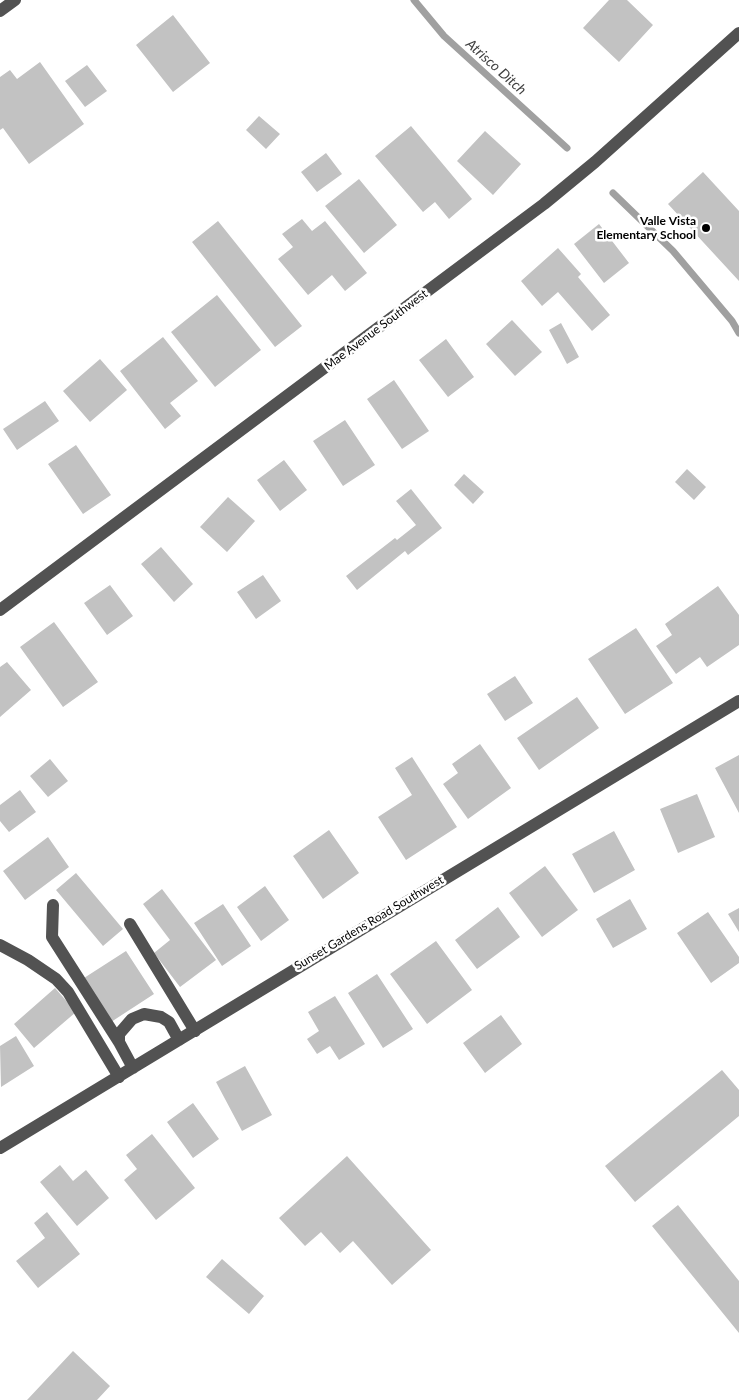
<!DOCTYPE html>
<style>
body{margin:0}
canvas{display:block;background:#fff}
</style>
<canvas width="739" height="1400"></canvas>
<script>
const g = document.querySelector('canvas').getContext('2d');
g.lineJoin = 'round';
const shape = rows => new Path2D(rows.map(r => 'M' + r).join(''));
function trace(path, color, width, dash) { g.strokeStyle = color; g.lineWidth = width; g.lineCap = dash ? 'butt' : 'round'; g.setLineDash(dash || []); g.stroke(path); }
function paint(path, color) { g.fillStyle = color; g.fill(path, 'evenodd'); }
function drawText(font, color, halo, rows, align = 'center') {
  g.font = font + ' Lato,sans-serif'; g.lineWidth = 5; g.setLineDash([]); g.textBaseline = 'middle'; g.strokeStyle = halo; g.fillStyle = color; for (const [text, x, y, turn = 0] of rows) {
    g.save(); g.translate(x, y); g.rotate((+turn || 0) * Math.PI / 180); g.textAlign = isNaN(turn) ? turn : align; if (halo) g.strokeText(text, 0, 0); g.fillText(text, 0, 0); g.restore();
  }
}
const stream = shape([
 [414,0,444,36,567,148],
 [613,193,673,251,732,321,739,333]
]);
const building = shape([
 [609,0,627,0,653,25,619,62,583,28],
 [173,15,210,63,173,92,136,45],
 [40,62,84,124,29,164,3,128,0,130,0,77,10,70,17,79],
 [87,65,107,91,85,107,65,81],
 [259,116,280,134,266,149,246,130],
 [411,126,472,199,449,219,435,202,423,212,375,156],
 [485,131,521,164,493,195,457,161],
 [326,153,342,174,317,192,301,172],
 [703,172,739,211,739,281,668,204],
 [359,179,397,225,364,253,325,206],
 [302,219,312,231,325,221,367,273,345,291,332,275,308,295,278,259,293,247,282,234],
 [218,221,302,326,275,347,192,242],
 [599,224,629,263,604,283,574,244],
 [558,248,581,274,578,277,610,315,592,331,558,292,542,306,521,281],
 [217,295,261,350,215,387,171,332],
 [512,320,542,352,515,376,486,344],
 [561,323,579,357,567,364,549,330],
 [163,337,198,381,170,403,181,416,165,429,120,371],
 [446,339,474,377,448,397,419,360],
 [100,359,127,390,90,422,63,391],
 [394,380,429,431,402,449,367,399],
 [45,401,59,421,17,450,3,429],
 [345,420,375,465,343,486,313,441],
 [76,445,111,495,83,514,48,464],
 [284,460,307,490,280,511,257,480],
 [687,469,706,487,694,500,675,482],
 [464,474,484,492,473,504,454,485],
 [411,489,442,528,408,555,405,551,357,590,346,576,395,538,397,540,416,525,396,501],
 [228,497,255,521,227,552,200,527],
 [161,547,193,584,174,602,141,564],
 [263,575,281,601,256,619,237,592],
 [110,585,133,616,107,635,84,603],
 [718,586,739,615,739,645,707,667,700,657,676,674,656,646,672,635,665,624],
 [54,622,98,682,63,707,20,647],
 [636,628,673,683,625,714,588,659],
 [7,662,31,690,0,717,0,667],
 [515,676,533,703,505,721,487,694],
 [577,697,599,728,539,770,517,738],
 [480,744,511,788,468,819,443,784,458,773,452,764],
 [739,755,739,813,715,768],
 [412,757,457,827,406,860,378,817,412,795,395,768],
 [50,759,68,781,48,797,30,776],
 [20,790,36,812,9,832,0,821,0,805],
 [697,794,715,837,678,853,660,809],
 [329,830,359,873,323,899,293,856],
 [614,831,635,870,594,893,572,854],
 [48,837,69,867,25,900,3,871],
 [545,866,578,910,542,937,509,893],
 [76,873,123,929,103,946,56,890],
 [265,886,289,920,261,941,237,907],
 [162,889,216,960,180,987,154,953,170,940,143,904],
 [630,899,647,929,613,948,596,919],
 [223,904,251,946,222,966,194,923],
 [498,907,520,937,477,969,455,940],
 [739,908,739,932,728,914],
 [708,912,739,957,739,963,711,983,677,933],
 [436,941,472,990,427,1024,390,974],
 [126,951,154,994,111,1022,84,978],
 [377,974,413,1029,383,1048,348,993],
 [55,988,76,1012,34,1048,14,1024],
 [335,996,365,1044,339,1060,330,1046,317,1054,307,1039,319,1031,308,1012],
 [501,1015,522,1044,485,1073,463,1043],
 [16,1036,34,1066,1,1087,0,1046],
 [245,1066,272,1115,242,1131,216,1082],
 [722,1070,739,1090,739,1116,635,1202,605,1166],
 [193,1103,219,1139,193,1158,167,1122],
 [152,1134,195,1188,156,1220,124,1180,137,1169,126,1155],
 [347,1156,431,1250,392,1285,353,1241,340,1253,321,1232,305,1246,279,1218],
 [60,1165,73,1181,86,1170,109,1198,77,1226,40,1182],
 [678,1205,739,1281,739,1333,652,1226],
 [47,1212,80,1254,38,1288,16,1261,45,1238,34,1223],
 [222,1259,264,1296,249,1314,206,1277],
 [73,1351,110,1386,97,1400,27,1400]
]);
const minor = shape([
 [0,11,15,0],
 [0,610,544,204,595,162,739,33],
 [53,905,52,937,119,1042],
 [130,924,195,1031],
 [0,945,28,960,56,979,68,992,119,1077],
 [133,1068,119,1042,119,1034,132,1019,144,1014,161,1017,169,1022,179,1040],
 [0,1148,739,701]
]);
const markers = [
 [706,228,5,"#000"]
];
const poiNames = [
 ["Valle Vista",696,221],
 ["Elementary School",696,235]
];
const streetNames = [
 ["Mae Avenue Southwest",376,330,-37],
 ["Sunset Gardens Road Southwest",369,923,-31]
];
const waterNames = [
 ["Atrisco Ditch",496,67,42]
];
trace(stream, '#a0a0a0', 7);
paint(building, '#c2c2c2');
trace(minor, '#525252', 12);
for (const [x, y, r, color] of markers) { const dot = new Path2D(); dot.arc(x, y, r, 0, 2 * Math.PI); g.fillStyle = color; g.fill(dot); trace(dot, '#fff', 2); }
drawText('bold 12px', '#000', '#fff', poiNames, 'right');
drawText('12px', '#000', '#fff', streetNames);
drawText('italic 14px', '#414141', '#fff', waterNames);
</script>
